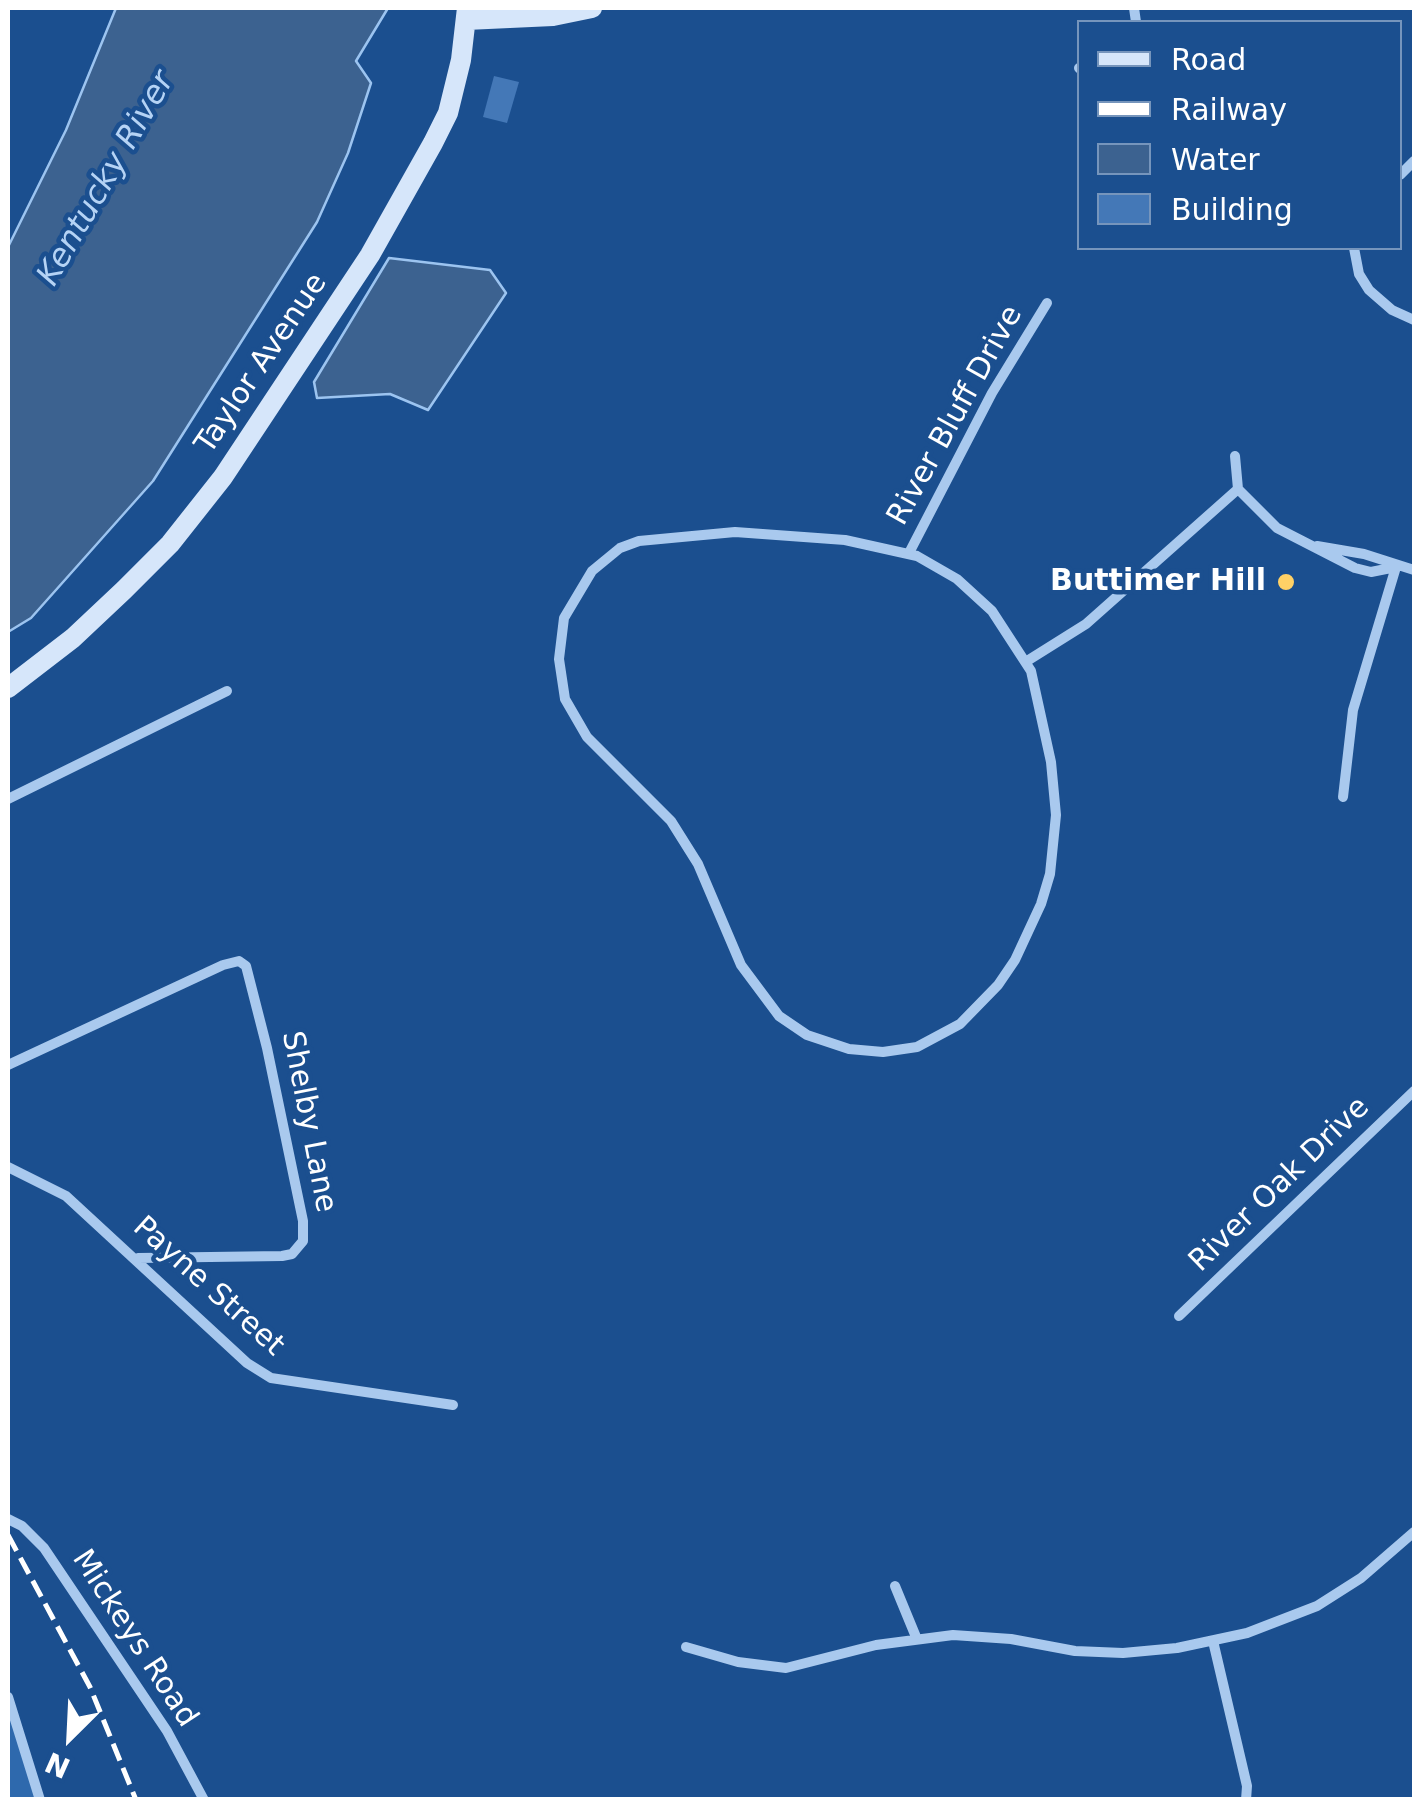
<!DOCTYPE html>
<style>
body{margin:0}
#map{position:relative;width:1422px;height:1807px;overflow:hidden;background:#1b4f8f;font-family:"DejaVu Sans",sans-serif}
canvas{display:block}
.frame{position:absolute;inset:0;border:10px solid #fff;pointer-events:none}
.legend{position:absolute;left:1077px;top:20px;width:325px;height:230px;box-sizing:border-box;background:#1b4f8f;border:2px solid #7695bc;margin:0;padding:12px 18px;list-style:none;font-size:30px;color:#fff}
.legend li{display:flex;align-items:center;gap:20px;height:50px}
.legend b{width:50px;border:2px solid #7695bc}
.north{position:absolute;left:20px;top:1687px;width:100px;height:100px;-webkit-text-stroke:8px #1b4f8f;paint-order:stroke;rotate:204deg;font-size:28px;font-weight:700;line-height:40px;text-align:center;color:#fff}
.north::after{content:'';display:block;margin:auto;width:35px;height:45px;background:#fff;clip-path:polygon(50% 0,100% 100%,50% 72%,0 100%)}
</style>
<div id="map">
<canvas width="1422" height="1807"></canvas>
<div class="frame"></div>
<ul class="legend">
<li><b style="height:12px;background:#d6e6fa"></b>Road</li>
<li><b style="height:12px;background:#fff"></b>Railway</li>
<li><b style="height:28px;background:#3c6290"></b>Water</li>
<li><b style="height:28px;background:#4478b7"></b>Building</li>
</ul>
<div class="north">N</div>
</div>
<script>
const g = document.querySelector('canvas').getContext('2d');
g.lineJoin = 'round';
function paint(path, color) { g.fillStyle = color; g.fill(path, 'evenodd'); }
const shape = rows => new Path2D(rows.map(r => 'M' + r).join(''));
function trace(path, color, width, dash) { g.strokeStyle = color; g.lineWidth = width; g.lineCap = dash ? 'butt' : 'round'; g.setLineDash(dash || []); g.stroke(path); }
function drawText(font, color, halo, rows, align = 'center') {
  g.font = font + ' "DejaVu Sans",sans-serif'; g.lineWidth = 9; g.setLineDash([]); g.textBaseline = 'middle'; g.strokeStyle = halo; g.fillStyle = color; for (const [text, x, y, turn = 0] of rows) {
    g.save(); g.translate(x, y); g.rotate((+turn || 0) * Math.PI / 180); g.textAlign = isNaN(turn) ? turn : align; if (halo) g.strokeText(text, 0, 0); g.fillText(text, 0, 0); g.restore();
  }
}
const green = shape([
 [8,1698,36,1799,8,1799]
]);
const water = shape([
 [116,8,388,8,356,61,371,83,348,153,317,222,153,481,31,618,8,632,8,247,66,130,116,8],
 [389,258,490,270,506,293,428,410,390,394,317,398,314,382,389,258]
]);
const building = shape([
 [494,76,519,82,507,123,483,117]
]);
const street = shape([
 [1134,8,1136,22],
 [1079,68,1080,69],
 [1400,175,1414,161],
 [1354,248,1359,274,1369,290,1392,310,1414,320],
 [1235,456,1238,489,1277,528,1355,568,1371,572,1396,567],
 [735,532,845,540,917,556,957,579,992,611,1031,671,1051,762,1056,815,1050,874,1041,904,1015,960,998,985,960,1024,917,1047,883,1052,849,1049,807,1035,779,1016,741,965,698,864,671,821,587,737,565,699,559,659,564,618,592,571,620,548,639,541,735,532],
 [1317,546,1364,554,1414,570],
 [909,553,992,393,1047,303],
 [1027,661,1086,624,1238,489],
 [1343,797,1353,710,1396,567],
 [8,799,227,691],
 [8,1065,223,965,239,961,246,966,267,1048,303,1221,303,1241,292,1254,282,1256,138,1258],
 [8,1167,66,1196,247,1363,271,1378,453,1405],
 [1179,1316,1414,1091],
 [8,1519,22,1526,44,1548,167,1731,204,1800],
 [895,1586,916,1637],
 [1213,1641,1247,1786,1246,1800],
 [686,1647,738,1662,786,1668,876,1645,953,1635,1011,1639,1075,1651,1123,1653,1177,1648,1247,1633,1317,1606,1361,1578,1414,1532],
 [8,1697,40,1800]
]);
const secondary = shape([
 [466,20,553,16,592,8],
 [8,688,73,638,124,590,170,544,223,477,370,255,433,143,448,113,461,60,467,8]
]);
const rail = shape([
 [8,1535,90,1687,136,1800]
]);
const markers = [
 [1286,582,10,"#ffd166"]
];
const streetNames = [
 ["Taylor Avenue",262,364,-56],
 ["River Bluff Drive",956,416,-61],
 ["Shelby Lane",308,1122,79],
 ["River Oak Drive",1280,1185,-44],
 ["Payne Street",208,1287,42],
 ["Mickeys Road",134,1639,57]
];
const poiNames = [
 ["Buttimer Hill",1266,582]
];
const waterNames = [
 ["Kentucky River",107,179,-60]
];
paint(green, '#2e69ad');
paint(water, '#3c6290');
trace(water, '#9cc4f0', 2.5);
paint(building, '#4478b7');
trace(street, '#a9c9ee', 10);
trace(secondary, '#d6e6fa', 20);
trace(rail, '#fff', 5, [18, 8]);
for (const [x, y, r, color] of markers) { const dot = new Path2D(); dot.arc(x, y, r, 0, 2 * Math.PI); g.fillStyle = color; g.fill(dot); trace(dot, '#1b4f8f', 4); }
drawText('30px', '#fff', '#1b4f8f', streetNames);
drawText('bold 30px', '#fff', '#1b4f8f', poiNames, 'right');
drawText('italic 32px', '#b5d3f5', '#1b4f8f', waterNames);
</script>
